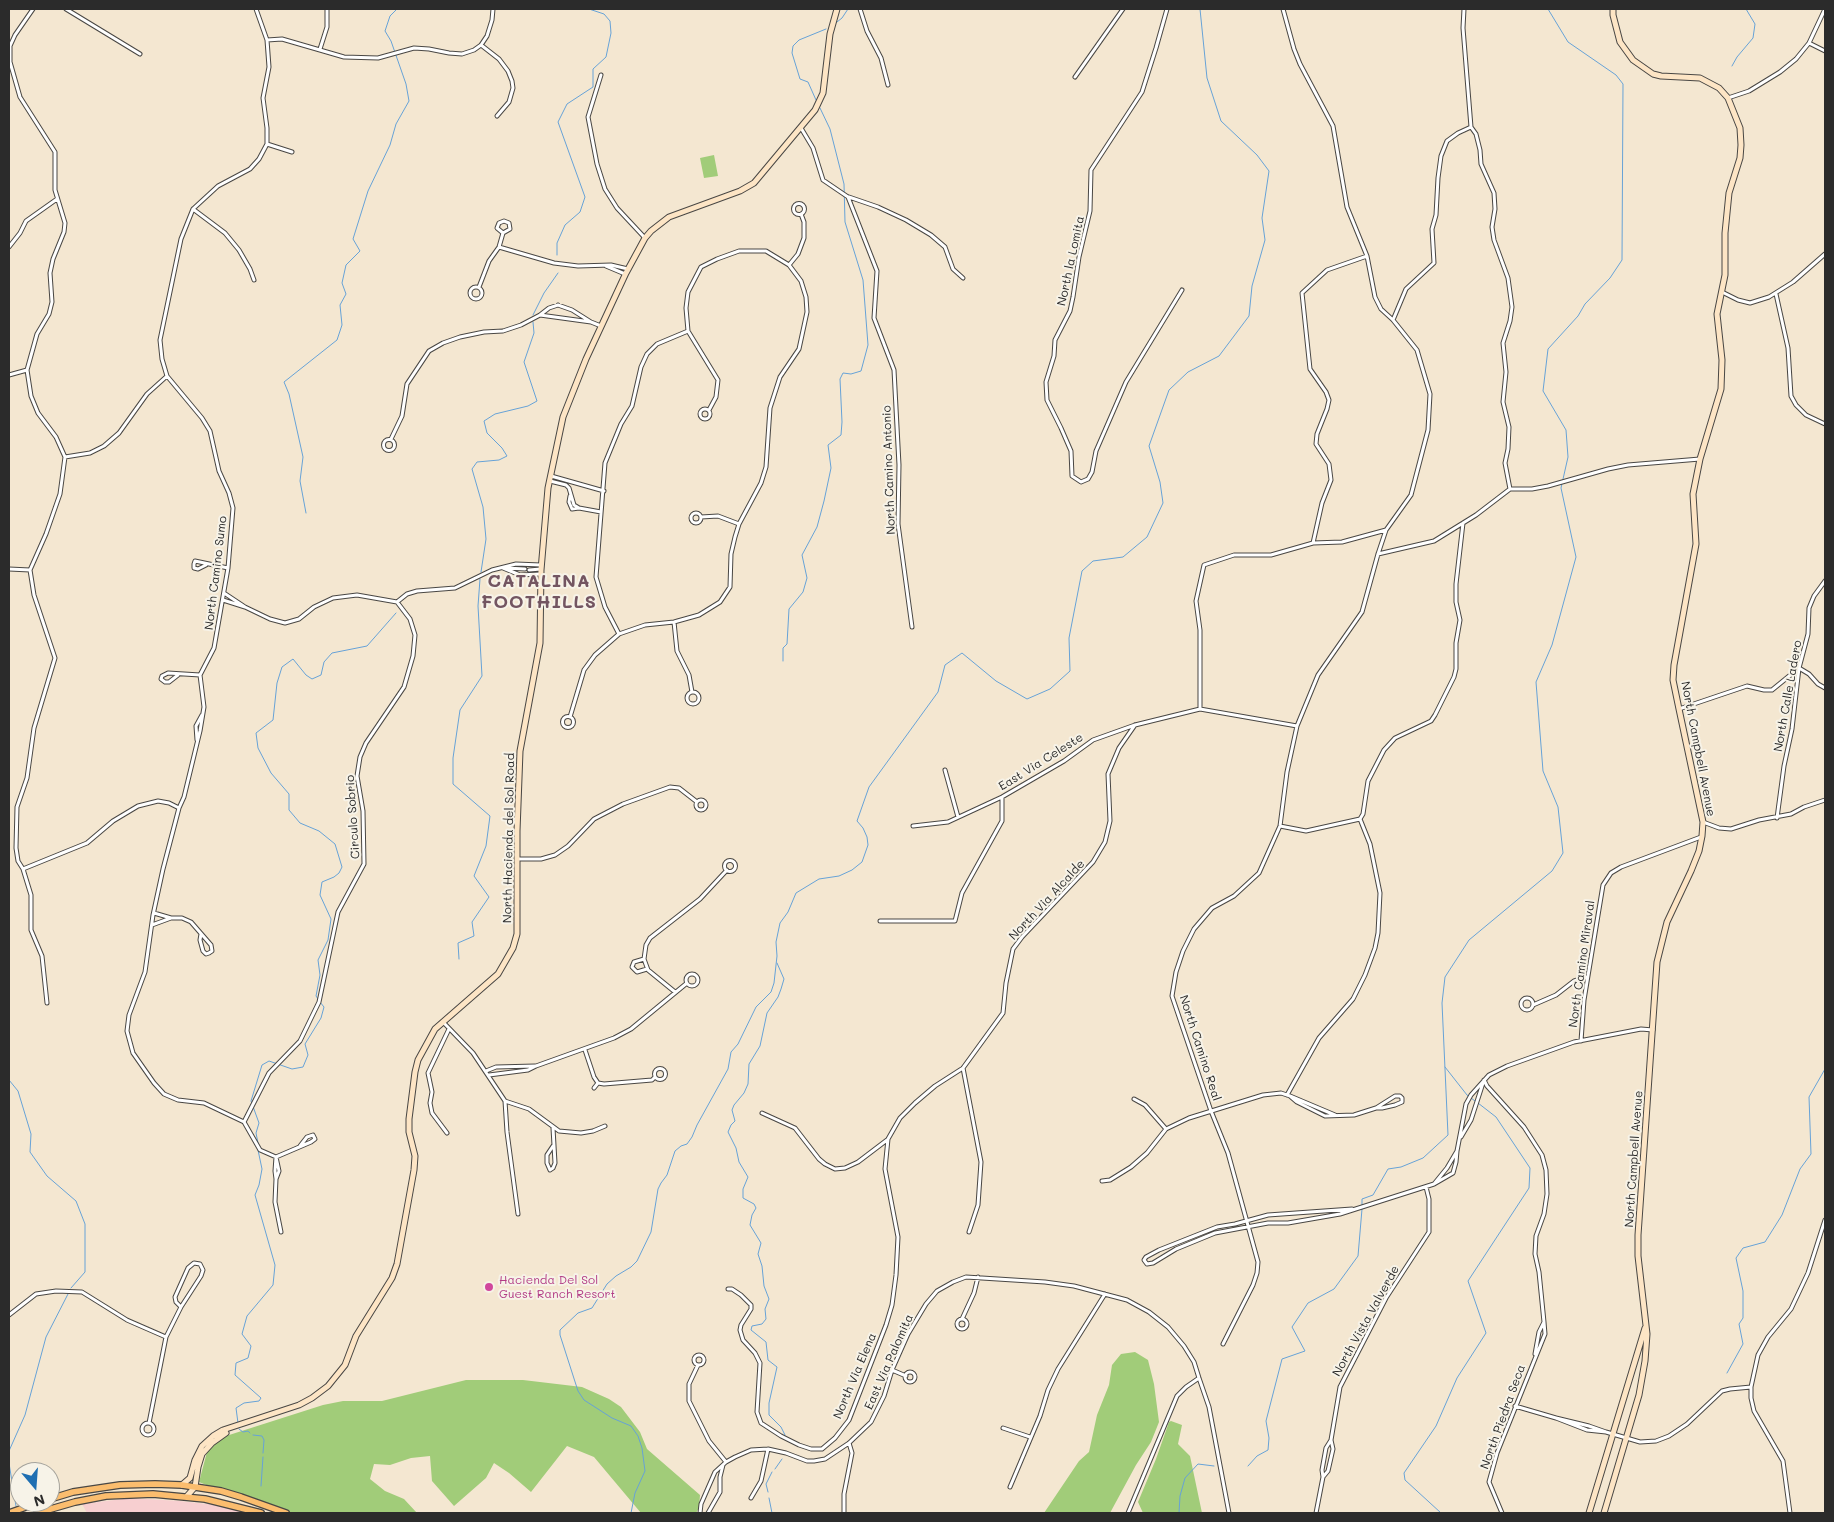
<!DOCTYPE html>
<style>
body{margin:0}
#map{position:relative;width:1834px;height:1522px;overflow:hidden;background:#f4e7d1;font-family:Mali,sans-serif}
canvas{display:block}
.frame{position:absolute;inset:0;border:10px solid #2b2b2b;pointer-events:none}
.north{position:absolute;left:10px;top:1462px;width:50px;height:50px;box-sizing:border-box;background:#f7f3e8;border:1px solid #a5a39c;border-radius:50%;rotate:162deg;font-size:14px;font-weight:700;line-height:20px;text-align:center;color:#2b2b2b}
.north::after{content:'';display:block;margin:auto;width:18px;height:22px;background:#1f6fb2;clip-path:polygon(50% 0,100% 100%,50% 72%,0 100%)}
</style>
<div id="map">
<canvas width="1834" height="1522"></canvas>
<div class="frame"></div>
<div class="north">N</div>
</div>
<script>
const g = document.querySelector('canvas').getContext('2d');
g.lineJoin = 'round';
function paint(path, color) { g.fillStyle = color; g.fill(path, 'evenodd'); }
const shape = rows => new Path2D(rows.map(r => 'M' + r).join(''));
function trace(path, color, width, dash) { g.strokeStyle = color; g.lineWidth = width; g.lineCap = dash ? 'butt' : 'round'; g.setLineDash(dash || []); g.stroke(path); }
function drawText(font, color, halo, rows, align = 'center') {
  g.font = font + ' Mali,sans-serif'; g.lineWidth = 4; g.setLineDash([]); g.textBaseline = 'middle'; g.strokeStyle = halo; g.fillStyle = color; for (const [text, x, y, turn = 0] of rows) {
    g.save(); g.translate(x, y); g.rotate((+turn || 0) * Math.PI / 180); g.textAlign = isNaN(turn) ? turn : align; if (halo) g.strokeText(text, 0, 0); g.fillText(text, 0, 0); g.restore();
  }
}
const built = shape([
 [130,1498,180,1501,216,1505,247,1513,87,1513,82,1504]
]);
const green = shape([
 [714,155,718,176,704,178,700,158],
 [1135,1352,1148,1360,1154,1384,1159,1422,1151,1442,1136,1465,1110,1513,1044,1513,1079,1461,1089,1452,1097,1415,1109,1385,1112,1365,1121,1354],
 [466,1380,523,1380,582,1387,609,1399,621,1407,640,1432,647,1449,700,1495,699,1508,696,1513,641,1513,594,1457,567,1446,531,1492,509,1473,494,1463,486,1478,454,1506,432,1481,430,1456,411,1458,390,1465,374,1464,370,1479,385,1491,404,1499,417,1513,286,1513,221,1491,199,1482,207,1452,216,1442,226,1436,323,1405,343,1401,382,1401],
 [1171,1421,1182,1425,1178,1444,1190,1456,1202,1513,1143,1513,1138,1502,1156,1459,1169,1422]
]);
const stream = shape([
 [837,22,842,18,848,9],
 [1732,66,1737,57,1753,38,1755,24,1746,9],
 [816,100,808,82,800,79,792,53,793,46,799,40,826,29],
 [557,255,557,243,565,225,580,212,585,197,558,122,567,104,593,87,593,69,606,57,611,33,610,21,604,14,589,9],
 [533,315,544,293,558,273],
 [306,513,300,481,303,457,289,394,284,382,337,340,342,325,340,305,346,294,342,283,346,265,360,251,353,239,368,191,390,145,396,124,409,101,406,84,391,41,385,31,390,16,397,9],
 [481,572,486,539,483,507,472,469,477,462,499,460,507,456,502,448,487,433,484,421,495,414,528,406,537,401,524,362,534,333,533,322],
 [783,661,783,648,787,644,789,609,803,592,807,578,802,555,817,527,824,501,831,468,828,445,841,435,842,422,840,379,843,373,851,374,861,371,868,345,863,280,845,222,844,184,830,129,820,108],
 [459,959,458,943,474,936,472,922,489,897,474,876,486,846,490,816,453,784,453,758,460,710,482,676,478,606,480,579],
 [777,963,784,979,781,989,778,997,767,1013,760,1046,749,1064,748,1084,744,1093,734,1105,732,1110,735,1121,731,1125,728,1132,736,1148,739,1162,748,1177,743,1189,743,1198,754,1204,756,1208,752,1215,750,1225,761,1243,758,1254,762,1266,764,1286,769,1299,765,1309,766,1319,762,1324,752,1326,751,1330,766,1342,768,1360,777,1367,769,1403,769,1415,781,1427,785,1435],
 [318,999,316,996,320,975,318,960,328,940,331,919,320,895,322,882,334,877,339,873,342,867,335,844,319,831,300,823,289,810,289,794,271,773,258,748,256,733,273,720,277,683,282,667,293,659,306,675,312,679,321,675,324,662,332,653,367,646,396,613],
 [1445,1067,1467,1095,1475,1101],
 [9,1080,18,1091,31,1134,30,1152,47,1176,76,1201,85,1224,85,1272,71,1288],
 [258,1143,256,1133,259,1123,251,1101,262,1065,269,1061,292,1069,303,1067,308,1055,305,1044,321,1018,324,1007,320,1002],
 [1362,1205,1362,1199,1373,1195,1388,1169,1401,1167,1423,1158,1448,1135,1442,1003,1445,977,1469,940,1552,871,1563,853,1558,807,1543,771,1536,682,1552,645,1576,557,1561,488,1568,457,1566,430,1543,391,1548,349,1578,316,1585,304,1610,278,1622,260,1623,84,1616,75,1568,42,1548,9],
 [1727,1373,1743,1344,1739,1324,1743,1318,1743,1291,1736,1258,1743,1248,1765,1242,1782,1215,1800,1169,1811,1154,1809,1097,1825,1069],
 [238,1423,236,1408,244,1403,259,1401,261,1398,235,1375,236,1363,248,1358,251,1346,242,1334,247,1316,273,1285,275,1265,255,1195,259,1185,262,1169,258,1150],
 [239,1429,243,1432,248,1431,250,1433],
 [253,1435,262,1436,264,1440,263,1453],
 [9,1451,25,1415,46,1337,68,1294],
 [9,1463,16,1506],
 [1248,1466,1257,1456,1268,1450,1269,1438,1266,1421,1282,1359,1305,1351,1292,1327,1308,1303,1334,1289,1358,1256,1362,1209],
 [775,1469,782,1459],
 [261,1486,263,1457],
 [768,1492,766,1484,772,1472],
 [769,1498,772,1513],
 [631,1513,635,1493,645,1471,642,1448,638,1436,631,1426,612,1418,584,1400,578,1391,560,1335,560,1330,578,1313,592,1308,607,1284,616,1276,631,1267,637,1261,651,1232,658,1189,661,1183,667,1175,675,1151,681,1146,687,1144,692,1137,697,1125,728,1069,731,1052,738,1044,756,1007,771,992,774,983,777,956,776,942,780,923,788,912,796,893,819,879,839,876,852,870,862,862,868,845,867,837,863,828,857,821,869,787,938,692,945,665,962,653,996,681,1027,699,1050,689,1070,671,1069,638,1082,571,1093,561,1123,557,1147,537,1163,503,1160,482,1149,446,1169,390,1188,372,1219,356,1249,316,1252,286,1265,240,1262,218,1269,171,1257,155,1221,121,1207,78,1200,9],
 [1179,1513,1180,1496,1185,1478,1198,1464,1214,1466],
 [1441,1513,1405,1480,1404,1473,1436,1426,1457,1378,1486,1333,1468,1281,1529,1188,1530,1168,1496,1117,1478,1103]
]);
const street = shape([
 [33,9,15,35,10,46,10,62,20,97,55,152,55,190,65,223,64,232,53,259,50,273,52,302,49,314,37,334,27,370,31,396,38,413,56,437,65,457,60,494,46,534,30,570,34,595,55,658,34,728,27,778,17,807,16,848,18,861,23,869,31,895,31,930,42,956,47,1003],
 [66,9,140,54],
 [256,9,267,40],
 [860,9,867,31,881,58,888,85],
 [1167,9,1156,48,1142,92,1091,170,1090,211,1079,257,1073,297,1070,311,1055,340,1054,356,1046,382,1047,400,1061,428,1071,451,1072,476,1081,482,1088,479,1092,472,1096,451,1126,382,1182,290],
 [1464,9,1463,28,1471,127,1476,134,1480,150,1481,164,1494,193,1495,209,1492,227,1494,240,1508,278,1512,307,1510,321,1503,343,1506,372,1503,402,1509,427,1508,449,1505,463,1510,489],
 [1809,43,1825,51],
 [481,45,499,59,508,71,512,81,513,88,509,102,497,116],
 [320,49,327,27,327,9],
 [601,75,588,117,597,164,605,189,617,208,645,238],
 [1075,77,1123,9],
 [1728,98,1749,91,1780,72,1796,59,1809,43,1825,9],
 [801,128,813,148,823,180,848,197,877,271,874,318,894,370,899,465,898,524,912,627],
 [267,144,292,152],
 [849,197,878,207,906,220,931,235,945,247,953,269,963,278],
 '793.5 209a5.5 5.5 0 1 1 11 0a5.5 5.5 0 1 1-11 0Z',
 [193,209,225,233,239,250,250,269,254,280],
 [9,247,20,233,26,221,57,199],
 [499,247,554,263,578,266,611,265,628,269],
 [789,265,798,254,804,238,804,222,801,214],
 [606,266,625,274],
 '470 293a6 6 0 1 1 12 0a6 6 0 1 1-12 0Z',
 [479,287,489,261,499,247,503,233,510,229,509,223,504,221,499,223,497,228,503,233],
 [1722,292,1738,300,1750,303,1769,297,1793,282,1825,254],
 [1776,294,1788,348,1791,396,1796,405,1806,415,1825,424],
 [558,305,572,310,591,322,540,315,549,308,558,305],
 [1393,320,1406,289,1434,263,1432,229,1436,215,1438,178,1441,156,1447,141,1458,133,1471,127],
 [591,322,601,326],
 [9,375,27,370],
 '700 414a5 5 0 1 1 10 0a5 5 0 1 1-10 0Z',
 [391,439,402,416,407,384,429,351,443,343,460,337,484,332,503,331,521,325,540,315],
 '383.5 445a5.5 5.5 0 1 1 11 0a5.5 5.5 0 1 1-11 0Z',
 [65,457,90,453,104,446,119,433,147,394,167,376],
 [551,476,604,491],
 [550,481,566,485,569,488,574,505,579,508],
 [570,496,569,502,572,509,579,508,601,512],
 '691 518a5 5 0 1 1 10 0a5 5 0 1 1-10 0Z',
 [701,517,718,516,739,524],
 [1313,543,1322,503,1331,480,1329,464,1316,444,1317,434,1327,409,1329,400,1326,392,1310,369,1302,293,1327,270,1367,256],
 [1378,554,1434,541,1476,515,1510,489,1532,489,1548,486,1608,469,1628,465,1700,459],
 [206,565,198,569,194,568,194,564,195,561,228,568],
 [503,568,520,575,540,574],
 [506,568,525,569],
 [9,569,30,570],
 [529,570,541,569],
 [223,600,245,607,224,593],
 [397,602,407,594,417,591,455,588,492,570,516,564,541,565],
 [674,622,677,651,689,675,692,692],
 [619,634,605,607,596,577,605,463,621,424,632,406,641,367,647,354,657,344,688,331],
 [178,675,169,682,165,682,161,679,162,676,168,673,200,675],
 '687 698a6 6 0 1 1 12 0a6 6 0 1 1-12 0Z',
 [1200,709,1200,630,1196,601,1204,565,1234,555,1271,555,1313,543,1342,542,1386,530],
 [1679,709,1747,686,1764,690,1772,690,1799,668,1809,674,1818,684,1825,688],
 '562.5 722a5.5 5.5 0 1 1 11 0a5.5 5.5 0 1 1-11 0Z',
 [570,717,584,670,595,655,619,634,645,625,674,622,699,615,720,602,730,587,731,554,735,537,739,524,761,483,766,467,770,408,780,377,799,349,807,312,806,297,801,281,789,265,766,251,739,251,717,259,701,267,688,292,686,308,688,331,718,380,716,397,709,410],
 [197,740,196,726,202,715],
 [945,770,958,817],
 '696 805a5 5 0 1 1 10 0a5 5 0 1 1-10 0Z',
 [1777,818,1784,766,1792,729,1799,668,1808,634,1809,608,1814,596,1825,581],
 [1703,822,1719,828,1731,829,1759,820,1791,814,1804,807,1825,800],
 [913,826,948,822,1002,797,1064,761,1093,740,1135,725,1200,709,1297,726],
 [1280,826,1306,831,1360,819],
 [517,859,541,859,555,855,568,846,594,819,623,804,670,787,679,788,697,802],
 '724.5 866a5.5 5.5 0 1 1 11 0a5.5 5.5 0 1 1-11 0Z',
 [23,869,87,843,113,821,138,806,158,801,169,803,179,808],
 [171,918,182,918,191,922,211,945,212,951,209,953,206,954,203,951,200,940,201,934],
 [880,921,955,921,962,893,1002,821,1002,797],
 [152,925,171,918,154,913],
 [644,959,634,962,632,967,637,972,647,969],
 '686 980a6 6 0 1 1 12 0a6 6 0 1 1-12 0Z',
 [675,992,648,970,644,959,646,945,650,938,700,899,727,870],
 '1521 1004a6 6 0 1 1 12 0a6 6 0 1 1-12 0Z',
 [1533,1005,1556,995,1574,981,1587,977],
 [443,1022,473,1053,505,1101,529,1109,559,1131,581,1133,593,1131,605,1126],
 [1581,1041,1584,1000,1603,885,1611,873,1621,867,1701,837],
 [585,1050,594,1077,598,1083,604,1084,652,1080,655,1077],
 [963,1068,981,1162,978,1205,969,1232],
 '654.5 1074a5.5 5.5 0 1 1 11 0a5.5 5.5 0 1 1-11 0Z',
 [486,1071,496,1067,535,1066],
 [489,1075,528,1070,536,1066,614,1038,631,1029,687,983],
 [1484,1080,1487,1086,1524,1127,1542,1155,1546,1170,1547,1194,1544,1214,1536,1236,1535,1254,1539,1272,1544,1322],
 [594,1088,598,1083],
 [1287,1095,1319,1038,1353,999,1365,975,1375,948,1378,933,1380,893,1370,844,1360,819,1363,814,1368,781,1384,750,1395,738,1431,721,1435,715,1454,677,1456,669,1456,643,1460,620,1456,602,1456,584,1463,523],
 [1134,1099,1145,1105,1166,1129],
 [505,1101,507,1132,518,1214],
 [762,1113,795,1128,819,1159,825,1164,835,1169,845,1168,858,1162,887,1140],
 [1335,1115,1290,1096,1297,1102,1325,1116,1354,1115,1376,1108,1382,1108,1395,1105,1402,1102,1402,1098,1400,1096,1395,1096,1376,1108],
 [244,1122,269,1073,300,1041,319,1002,338,912,364,864,363,811,357,776,360,757,366,743,404,687,413,656,415,635,410,619,397,602,357,595,333,598,314,607,299,619,285,623,270,619,245,607],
 [447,1133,432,1113,430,1103,432,1092,428,1073,449,1029],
 [1461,1137,1471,1120,1483,1083],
 [300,1146,307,1137,313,1135,315,1139,311,1142,276,1157,260,1150,244,1122,204,1103,178,1100,164,1094,154,1083,133,1053,127,1031,129,1015,145,972,153,915,163,869,179,808,184,797,200,731,204,707,200,675,214,648,228,568,233,508,229,493,219,471,210,431,202,418,167,376,162,359,160,340,181,239,193,209,218,186,250,169,259,159,267,144,267,128,263,98,269,67,267,40,282,39,344,57,378,58,414,48,429,49,449,53,462,54,474,50,481,45,487,36,492,20,493,9],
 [553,1146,547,1155,547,1163,550,1170,553,1168,555,1163,553,1128],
 [1457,1151,1456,1162,1453,1173,1434,1184,1447,1168,1457,1151,1466,1104,1471,1095,1489,1075,1507,1066,1574,1042,1641,1029,1653,1030],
 [276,1157,279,1171,276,1179,275,1171,276,1157],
 [276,1179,275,1202,281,1232],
 [1102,1181,1110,1180,1131,1167,1147,1153,1166,1129,1189,1118,1263,1095,1281,1093,1290,1096],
 [1352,1209,1268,1215,1235,1224,1217,1227,1159,1250,1146,1257,1144,1260,1147,1264,1153,1263,1176,1249,1215,1233,1268,1223,1288,1223,1340,1214,1434,1184],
 [728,1289,732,1289,741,1295,751,1305,751,1309,741,1325,740,1330,743,1340,755,1353,760,1363,757,1412,761,1423,781,1436,799,1445,811,1449,822,1449,835,1438,849,1420,886,1325,892,1305,896,1275,898,1237,885,1169,888,1139,900,1118,915,1103,935,1086,963,1068,1003,1013,1006,983,1013,949,1022,937,1093,862,1105,842,1110,821,1108,774,1119,748,1135,725],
 [9,1315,36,1294,56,1291,82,1292,127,1320,166,1337],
 [962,1319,974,1293,978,1277],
 '957 1324a5 5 0 1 1 10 0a5 5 0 1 1-10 0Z',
 [1223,1344,1253,1285,1257,1273,1258,1262,1228,1153,1211,1111,1172,996,1176,972,1183,951,1194,929,1212,908,1234,896,1259,873,1280,826,1287,772,1297,726,1318,675,1362,612,1378,554,1386,530,1411,495,1428,430,1430,394,1417,350,1393,320,1381,309,1375,297,1367,256,1347,207,1333,126,1300,64,1294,49,1283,9],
 '694 1360a5 5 0 1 1 10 0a5 5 0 1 1-10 0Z',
 [698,1365,689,1384,689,1401,709,1441,726,1462],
 [892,1370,906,1376],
 '905 1377a5 5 0 1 1 10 0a5 5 0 1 1-10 0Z',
 [1515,1406,1556,1418,1587,1430,1606,1432,1589,1426,1556,1418],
 '142 1429a6 6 0 1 1 12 0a6 6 0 1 1-12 0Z',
 [149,1423,166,1337,181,1307,201,1276,203,1270,200,1264,194,1263,188,1268,175,1297,176,1302,181,1307],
 [1003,1428,1030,1437],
 [1606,1432,1640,1442,1656,1441,1669,1436,1687,1424,1722,1391,1730,1389,1751,1387],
 [1323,1477,1328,1471,1333,1449,1331,1440],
 [1010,1487,1040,1416,1048,1390,1058,1369,1105,1294],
 [751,1498,761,1481,768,1449],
 [700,1513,701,1504,715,1472,726,1462,735,1457,751,1450,768,1449,786,1453,807,1461,814,1461,825,1459,849,1443,871,1422,884,1396,892,1370,908,1334,926,1304,937,1291,953,1282,966,1277,1045,1282,1074,1286,1127,1300,1149,1312,1168,1327,1184,1346,1194,1362,1199,1378,1209,1407,1229,1513],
 [708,1513,720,1492,720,1477,723,1465],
 [844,1513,844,1494,852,1453,849,1443],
 [1128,1513,1177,1396,1186,1387,1199,1378],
 [1316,1513,1323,1477,1322,1470,1326,1448,1331,1440,1340,1387,1386,1298,1429,1232,1429,1199,1426,1187],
 [1502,1513,1489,1482,1497,1453,1545,1334,1544,1322,1539,1332,1535,1354],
 [1790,1513,1783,1461,1754,1411,1751,1398,1751,1387,1758,1355,1768,1337,1791,1309,1808,1273,1825,1220]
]);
const secondary = shape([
 [182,1485,190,1478,195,1460,202,1446,213,1436,223,1430,299,1405,312,1398,328,1386,345,1365,356,1336,392,1278,397,1264,414,1170,415,1156,409,1132,409,1119,415,1072,418,1060,435,1029,498,974,513,948,517,934,517,831,520,751,540,643,541,570,548,488,563,417,586,359,626,273,645,238,651,231,669,217,740,191,754,183,815,110,823,93,830,34,837,9],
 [187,1496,195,1487,198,1467,202,1454,212,1443,226,1433],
 [1589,1513,1645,1328],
 [1604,1513,1639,1395,1645,1361,1647,1334,1638,1256,1638,1235,1657,962,1667,922,1691,871,1699,851,1702,836,1703,822,1679,709,1673,680,1674,665,1696,544,1693,494,1700,459,1721,389,1722,360,1717,314,1725,275,1725,233,1729,193,1740,158,1741,145,1740,128,1728,98,1719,88,1700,78,1661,76,1653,74,1633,60,1620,42,1613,15,1613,9]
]);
const primary = shape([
 [50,1499,73,1492,120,1485,155,1484,182,1485,221,1491,241,1497,286,1513],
 [9,1513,40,1502],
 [37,1513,75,1502,106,1496,153,1494,205,1499,261,1513]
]);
const markers = [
 [489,1287,5,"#d1479c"]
];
const streetNames = [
 ["North la Lomita",1071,261,-78],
 ["North Camino Antonio",889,470,-92],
 ["North Camino Sumo",216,573,-83],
 ["North Calle Ladero",1788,696,-80],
 ["North Campbell Avenue",1698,749,79],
 ["East Via Celeste",1041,762,-32],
 ["Circulo Sobrio",353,817,-94],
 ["North Hacienda del Sol Road",509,838,-89],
 ["North Via Alcalde",1047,900,-47],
 ["North Camino Miraval",1582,964,-82],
 ["North Camino Real",1200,1048,72],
 ["North Campbell Avenue",1634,1159,-86],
 ["North Vista Valverde",1366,1321,-61],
 ["East Via Palomita",889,1362,-66],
 ["North Via Elena",855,1376,-67],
 ["North Piedra Seca",1503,1417,-70]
];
const hotelNames = [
 ["Hacienda Del Sol",499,1280],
 ["Guest Ranch Resort",499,1294]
];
const districtNames = [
 ["CATALINA",539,581],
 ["FOOTHILLS",539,602]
];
paint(built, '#f7cfd0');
paint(green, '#a1cc79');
trace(stream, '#66a2d7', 1);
trace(street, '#494744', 5);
trace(secondary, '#494744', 7);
trace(primary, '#494744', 8);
trace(street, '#fff', 3);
trace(secondary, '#fde5c5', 5);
trace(primary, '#fbbd6e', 5.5);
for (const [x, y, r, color] of markers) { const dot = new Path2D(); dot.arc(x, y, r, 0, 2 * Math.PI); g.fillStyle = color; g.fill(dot); trace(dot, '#f7f3e8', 2); }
drawText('12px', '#2b2b2b', '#f7f3e8', streetNames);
drawText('12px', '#b23c85', '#f7f3e8', hotelNames, 'left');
g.letterSpacing = '1px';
drawText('bold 18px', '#735561', '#f7f3e8', districtNames);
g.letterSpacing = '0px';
</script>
